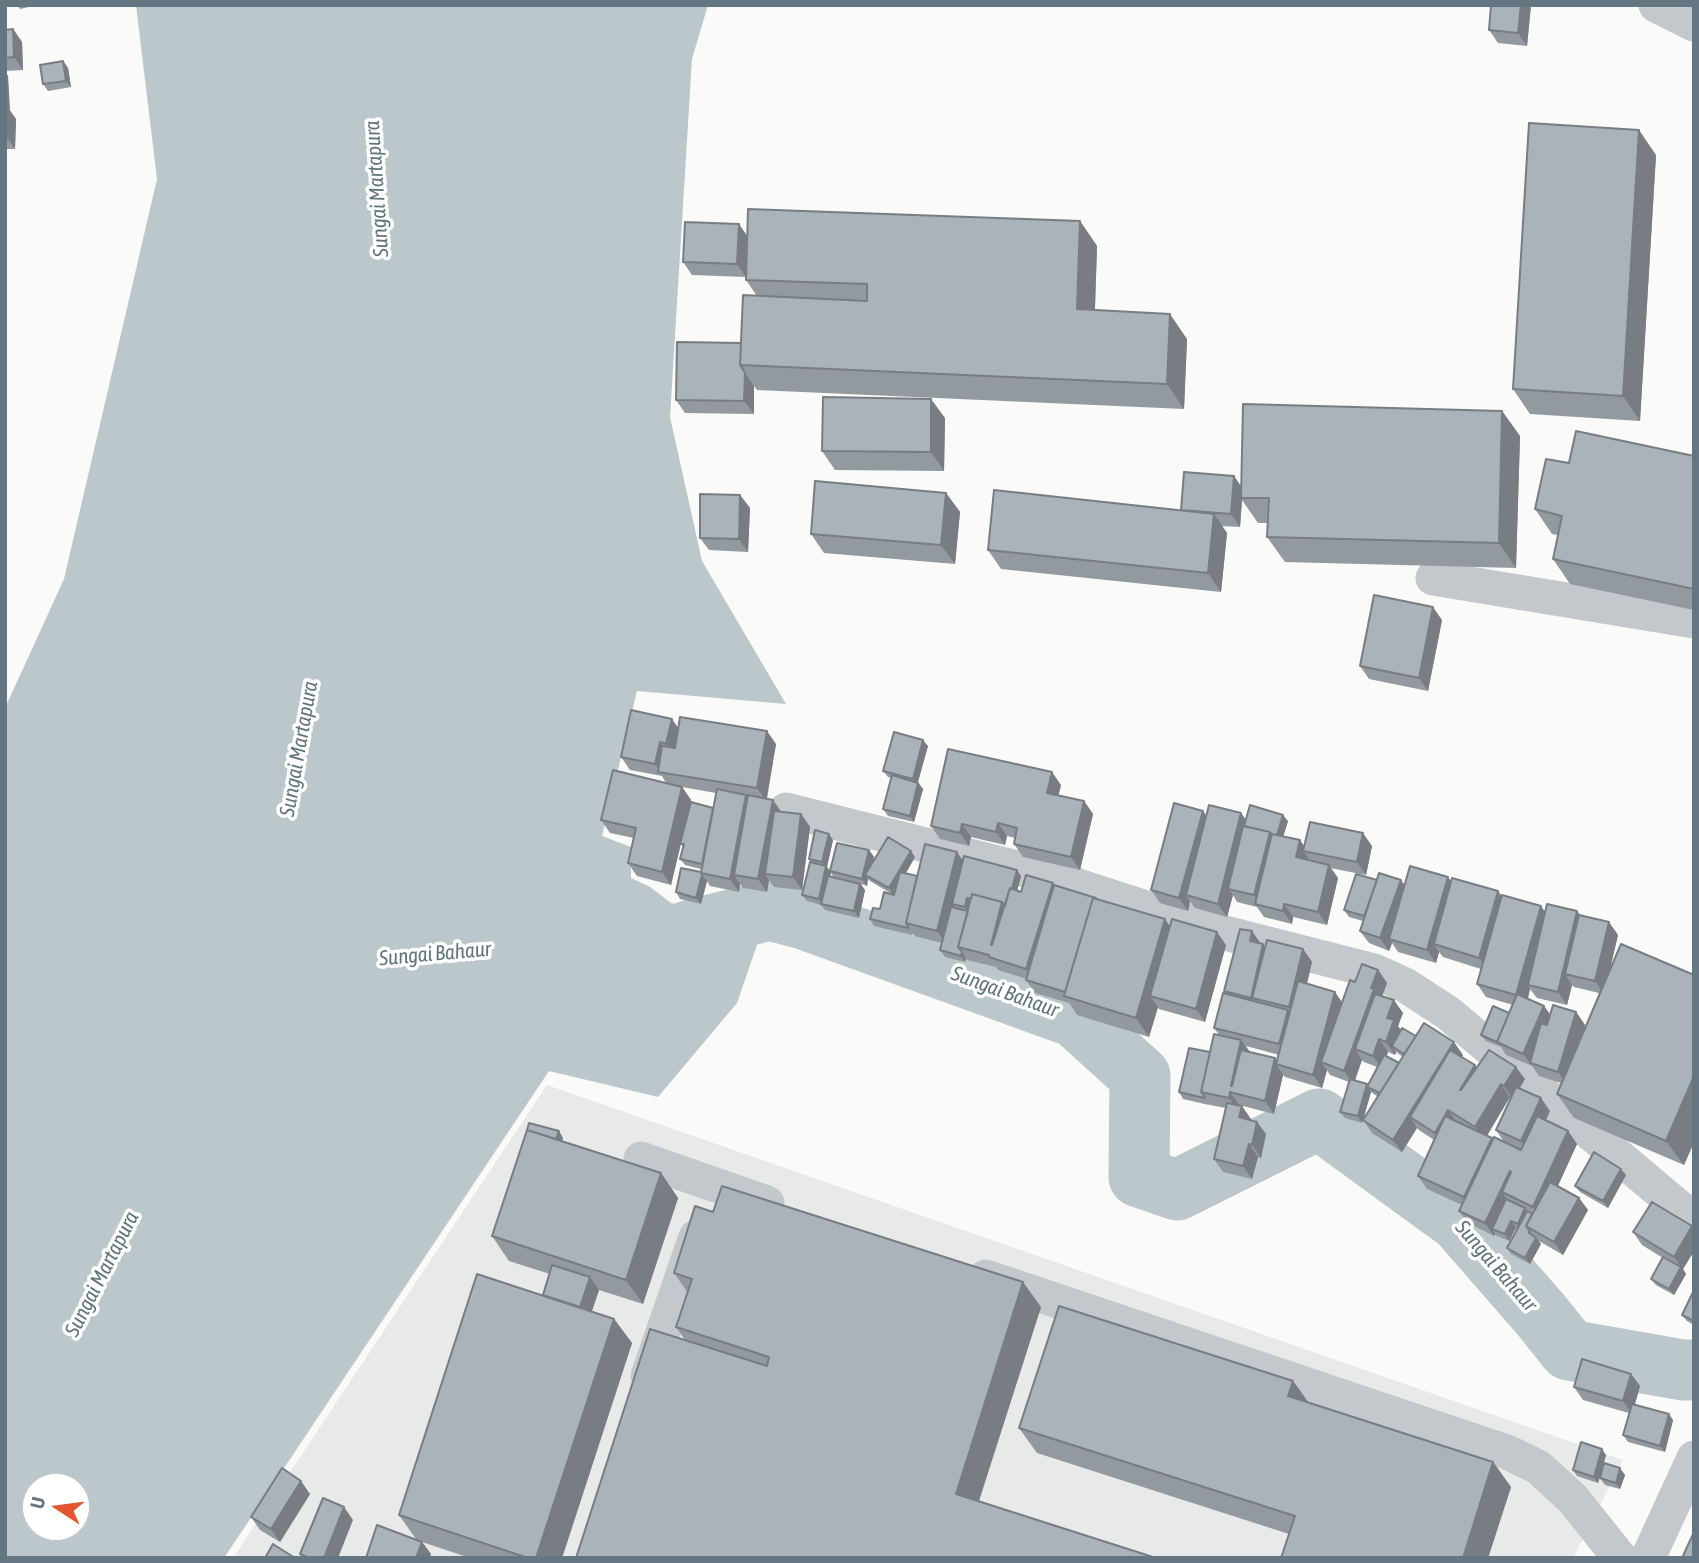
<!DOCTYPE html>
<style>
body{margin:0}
#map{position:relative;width:1699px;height:1563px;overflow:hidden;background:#fafaf8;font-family:"Asap Condensed",sans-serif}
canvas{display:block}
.frame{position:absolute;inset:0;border:7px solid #657683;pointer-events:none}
.north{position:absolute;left:21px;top:1472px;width:70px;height:70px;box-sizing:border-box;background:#fff;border:2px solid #c1c8cd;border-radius:50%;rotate:283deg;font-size:19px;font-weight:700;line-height:28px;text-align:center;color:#657683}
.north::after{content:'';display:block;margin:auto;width:24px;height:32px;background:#e4572e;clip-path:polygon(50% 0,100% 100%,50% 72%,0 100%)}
</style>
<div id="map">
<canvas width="1699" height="1563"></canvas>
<div class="frame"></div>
<div class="north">U</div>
</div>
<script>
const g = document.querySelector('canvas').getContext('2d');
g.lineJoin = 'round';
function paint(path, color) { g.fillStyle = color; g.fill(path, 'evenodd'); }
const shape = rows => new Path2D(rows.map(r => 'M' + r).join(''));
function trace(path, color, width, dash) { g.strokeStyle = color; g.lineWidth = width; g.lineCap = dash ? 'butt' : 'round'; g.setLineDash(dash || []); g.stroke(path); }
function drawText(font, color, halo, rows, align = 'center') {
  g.font = font + ' "Asap Condensed",sans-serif'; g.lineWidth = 7; g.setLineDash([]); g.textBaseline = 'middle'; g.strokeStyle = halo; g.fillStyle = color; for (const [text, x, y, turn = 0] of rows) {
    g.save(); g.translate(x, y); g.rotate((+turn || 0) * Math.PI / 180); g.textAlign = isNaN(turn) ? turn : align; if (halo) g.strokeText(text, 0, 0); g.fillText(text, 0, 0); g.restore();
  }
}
const built = shape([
 [547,1085,1623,1460,1573,1558,233,1558]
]);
const water = shape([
 [136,5,708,5,692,59,670,417,702,561,786,704,637,691,602,836,631,847,631,878,650,887,671,903,702,911,713,899,769,910,737,1003,658,1097,549,1071,224,1558,5,1558,5,708,64,579,157,179],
 [35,1486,77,1486,77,1528,35,1528]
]);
const river = shape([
 [688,931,769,910,804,919,1075,1017,1140,1076,1139,1177,1177,1190,1319,1119,1459,1221,1541,1315,1569,1350,1683,1370,1694,1370]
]);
const minor = shape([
 [1656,5,1694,24],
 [1433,578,1694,621],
 [786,810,1041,874,1213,930,1374,971,1405,985,1448,1013,1694,1220],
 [641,1159,767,1203],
 [986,1277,1507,1452,1538,1467,1573,1499,1620,1558],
 [648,1376,696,1237],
 [1648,1558,1694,1458]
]);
const wall = shape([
 [17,5,38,5,20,9],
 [1491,5,1531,5,1527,46,1498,43,1489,30],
 [13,29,22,42,23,70,5,71,5,30],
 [63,61,68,68,71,87,48,91,43,84],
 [5,72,8,76,9,110,16,119,15,149,5,149],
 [1656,155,1640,421,1530,414,1513,389],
 [1080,221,1097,246,1095,310,1187,339,1184,409,757,390,754,386,754,414,685,413,676,400,741,343,757,296,746,280,746,277,692,275,683,262,747,236],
 [1502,411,1520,436,1516,568,1285,562,1267,537,1268,523,1258,523,1242,500,1240,527,1222,526,1227,533,1221,592,1001,569,988,550,1181,510,1234,476,1241,487],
 [945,418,944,471,835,470,822,451],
 [1694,456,1694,610,1570,584,1553,559,1558,535,1552,534,1535,509,1569,463],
 [946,493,960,512,955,564,824,553,811,534],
 [740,495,750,508,748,552,709,550,700,538],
 [1442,620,1428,691,1369,679,1360,666],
 [678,728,776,744,767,799,781,812,801,814,810,827,802,890,774,887,769,880,767,892,743,888,740,884,739,892,710,886,707,881,701,904,680,899,676,892,701,872,701,869,685,865,680,859,683,847,681,844,671,885,637,876,628,863,634,838,610,833,601,820,666,783,662,776,630,770,621,757],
 [682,787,716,793,713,808,691,802,691,800],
 [928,746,918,782,923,789,914,822,888,816,883,809,892,778,888,777,883,771],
 [1061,785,1058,795,1084,801,1093,814,1080,870,1023,857,1014,844,1015,838,1007,836,1005,845,971,837,969,846,940,839,931,826],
 [1203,811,1206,816,1241,813,1246,820,1288,821,1283,836,1300,840,1304,847,1372,846,1366,875,1330,868,1338,878,1327,925,1293,917,1292,924,1264,917,1257,907,1237,902,1233,895,1227,917,1195,908,1190,902,1188,911,1160,903,1151,890],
 [833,840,827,867,831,873,830,877,834,878,830,871,869,850,874,857,872,863,915,857,906,873,917,876,963,860,1021,876,1017,891,1021,892,1053,883,1054,885,1097,899,1170,926,1226,945,1205,1022,1159,1009,1158,1007,1149,1037,1077,1015,1069,1003,1035,993,1026,980,1027,979,998,970,996,967,967,960,966,959,965,962,945,957,940,950,942,943,915,936,913,933,912,935,874,926,870,919,880,909,892,894,870,881,868,879,867,886,861,884,865,890,859,918,825,910,821,905,807,901,802,895,811,863,809,859],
 [1448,877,1451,882,1498,891,1502,897,1545,911,1577,911,1580,915,1618,935,1610,969,1694,975,1694,1142,1684,1165,1574,1118,1557,1094,1561,1083,1539,1076,1532,1066,1506,1055,1501,1047,1486,1041,1481,1035,1509,1013,1513,1005,1486,997,1477,984,1481,969,1443,957,1439,952,1436,963,1398,952,1392,943,1389,951,1369,943,1360,931,1363,921,1349,917,1344,910,1377,880,1405,885],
 [1572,985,1574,987,1599,993,1582,1035,1585,1025,1576,1012,1550,1015,1528,999,1530,989,1537,998,1567,1005],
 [1261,944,1263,944,1265,947,1303,949,1312,962,1307,984,1342,1002,1355,982,1378,970,1387,983,1382,996,1403,1013,1398,1026,1401,1031,1463,1055,1461,1057,1477,1068,1525,1079,1520,1088,1550,1111,1546,1120,1568,1131,1577,1144,1558,1186,1579,1198,1588,1210,1563,1255,1539,1241,1541,1244,1530,1264,1511,1254,1507,1248,1517,1229,1516,1228,1509,1241,1497,1236,1495,1234,1494,1236,1468,1223,1459,1211,1462,1205,1427,1189,1418,1176,1434,1140,1419,1130,1417,1128,1402,1152,1372,1133,1363,1120,1362,1123,1345,1118,1340,1112,1349,1082,1330,1075,1327,1070,1322,1088,1285,1077,1283,1075,1274,1114,1239,1105,1250,1120,1257,1122,1266,1134,1261,1158,1258,1157,1252,1179,1223,1172,1214,1159,1226,1108,1210,1105,1209,1103,1209,1105,1183,1099,1179,1092,1210,1052,1220,1036,1214,1028,1226,994,1224,991],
 [1246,1046,1279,1055,1277,1061,1275,1058,1250,1052],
 [1388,1052,1395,1055,1396,1052,1403,1057,1399,1063,1387,1056],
 [1362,1060,1364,1062,1377,1067,1368,1085,1355,1081],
 [1371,1092,1378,1097,1363,1120],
 [1510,1097,1511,1098,1496,1130,1504,1142,1493,1140,1487,1136],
 [563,1138,562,1141,661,1173,678,1198,643,1304,599,1290,592,1311,614,1319,632,1343,562,1558,470,1558,422,1542,431,1554,416,1539,399,1515,543,1295,550,1274,509,1261,492,1236],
 [1626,1175,1608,1208,1580,1192,1575,1186],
 [713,1212,1041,1307,979,1501,576,1558,685,1340,676,1327,688,1293,674,1273],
 [1692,1226,1694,1229,1694,1251,1683,1269,1686,1274,1674,1295,1656,1285,1651,1279,1663,1258,1642,1245,1633,1232],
 [1694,1292,1694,1325,1687,1321,1682,1315],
 [1631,1374,1640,1386,1635,1404,1673,1420,1665,1452,1628,1442,1623,1435,1629,1413,1583,1400,1574,1387],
 [1293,1381,1309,1403,1493,1462,1511,1487,1488,1558,1281,1558,1289,1534,1037,1453,1019,1428],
 [1606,1455,1598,1483,1577,1476,1573,1470],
 [1625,1475,1620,1489,1605,1485,1600,1478],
 [310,1494,280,1542,260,1530,251,1517]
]);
const shadedWall = shape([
 [1521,5,1531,5,1527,46,1518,33],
 [13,29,22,42,23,70,14,57],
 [63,61,68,68,71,87,66,81],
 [5,72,8,76,10,110,5,103],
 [7,106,16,119,15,149,6,136],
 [1639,130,1656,155,1640,421,1623,396],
 [1080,221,1097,246,1094,334,1077,309],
 [739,224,748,237,746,277,737,264],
 [1170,314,1187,339,1184,409,1167,384],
 [745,373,754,386,754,414,744,401],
 [931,399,945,418,944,471,931,452],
 [1502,411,1520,436,1516,568,1499,543],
 [1234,476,1243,489,1241,498,1242,500,1240,527,1231,514],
 [946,493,960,512,955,564,941,545],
 [740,495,750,508,748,552,739,539],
 [1214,514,1227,533,1221,592,1208,573],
 [1433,607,1442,620,1428,691,1419,678],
 [672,719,681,732,675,757,666,744],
 [767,731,776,744,766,801,757,788],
 [923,740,928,746,917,785,913,779],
 [660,742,669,755,661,772,655,764],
 [1052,772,1061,785,1056,806,1047,793],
 [918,783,923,789,914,822,910,816],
 [682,787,691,800,671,885,662,872],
 [746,795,755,808,734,875,740,884,739,892,730,879],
 [773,800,782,813,765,874,769,880,767,892,758,879],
 [1084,801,1093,814,1080,870,1071,857],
 [1203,811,1212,824,1186,895,1190,902,1188,911,1179,898],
 [1241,813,1250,826,1228,889,1233,895,1227,917,1218,904],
 [801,814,810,827,802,890,793,877],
 [1283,815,1288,821,1281,844,1277,838],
 [998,823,1007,836,1005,845,996,832],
 [962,824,971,837,969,846,960,833],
 [1270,832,1279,845,1261,906,1254,895],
 [1363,833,1372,846,1366,875,1357,862],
 [829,834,833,840,827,867,831,873,823,905,819,899,826,868,822,862],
 [1300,840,1308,852,1303,851,1308,857,1305,870,1296,857],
 [869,850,874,857,869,877,865,875,868,879,867,886,862,879],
 [911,851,915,857,893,895,889,888],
 [957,852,966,865,952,904,955,909,946,944,937,931],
 [1329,865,1338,878,1327,925,1318,912],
 [1017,870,1021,876,1000,958,991,945,1002,902],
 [702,875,707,881,701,904,696,898],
 [1448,877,1457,890,1434,944,1439,952,1436,963,1427,950],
 [1401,880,1410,893,1389,939,1392,943,1389,951,1380,938],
 [1053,883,1062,896,1036,981,1026,969],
 [860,884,865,890,859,918,854,911],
 [1498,891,1507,904,1488,971,1479,958],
 [967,898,972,905,969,914,965,907],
 [1284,904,1293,917,1292,924,1283,911],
 [1541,906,1550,919,1528,985,1530,989,1525,1008,1516,995],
 [1577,911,1586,924,1565,974,1572,985,1567,1005,1558,992],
 [1165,919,1178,938,1150,996,1158,1007,1149,1037,1136,1018],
 [1609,922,1618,935,1604,994,1595,981],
 [1252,931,1261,944,1250,941],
 [1217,932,1226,945,1205,1022,1196,1009],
 [1263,944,1272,957,1252,998,1260,1009,1260,1011,1251,998],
 [1303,949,1312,962,1298,1020,1289,1007],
 [962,952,966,959,965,962,961,956],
 [1378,970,1387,983,1381,999,1355,1049,1362,1060,1353,1084,1344,1071],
 [1335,992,1344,1005,1321,1062,1327,1070,1322,1088,1313,1075],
 [1394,1000,1403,1013,1398,1026,1403,1033,1392,1046,1396,1052,1395,1055,1386,1042,1387,1018],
 [1544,1006,1553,1018,1530,1063,1523,1054],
 [1288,1010,1297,1023,1288,1057,1279,1044],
 [1576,1012,1585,1025,1567,1084,1558,1072],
 [1379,1039,1388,1052,1382,1069,1373,1056],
 [1241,1040,1250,1053,1236,1094,1231,1086],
 [1454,1042,1463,1055,1420,1124,1410,1117,1417,1128,1402,1152,1393,1140],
 [1275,1058,1280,1066,1276,1064,1283,1075,1274,1114,1265,1101],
 [1475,1065,1484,1078,1469,1103,1460,1090],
 [1516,1067,1525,1079,1513,1099,1504,1086],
 [1694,1076,1694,1142,1684,1165,1666,1141],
 [1367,1084,1369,1088,1367,1087,1371,1092,1362,1123,1358,1116],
 [1501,1084,1510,1097,1484,1140,1475,1127],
 [1230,1092,1239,1105,1238,1111,1229,1098],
 [1541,1098,1550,1111,1530,1154,1521,1141],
 [1242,1106,1251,1119,1248,1130,1239,1117],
 [1448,1110,1457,1123,1444,1146,1435,1133],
 [1257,1122,1266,1134,1261,1158,1252,1145],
 [559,1131,563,1138,558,1155,554,1148],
 [1568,1131,1577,1144,1542,1220,1533,1207],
 [1492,1138,1501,1151,1473,1209,1464,1197],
 [1249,1144,1258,1157,1252,1179,1243,1166],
 [1621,1169,1626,1175,1608,1208,1603,1201],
 [1510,1171,1519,1184,1502,1192,1510,1204,1492,1229,1495,1234,1494,1236,1485,1223],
 [661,1173,678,1198,643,1304,626,1280],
 [1579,1198,1588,1210,1563,1255,1554,1242],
 [1525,1208,1529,1214,1522,1231,1518,1224],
 [1511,1221,1516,1228,1509,1241,1505,1234],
 [1692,1226,1694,1229,1694,1251,1683,1269,1686,1274,1674,1295,1669,1289,1681,1267,1674,1257],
 [1536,1238,1541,1244,1530,1264,1525,1258],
 [590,1277,599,1290,586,1328,577,1315],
 [1023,1282,1041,1307,973,1519,956,1494],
 [614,1319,632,1343,562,1558,536,1558],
 [1631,1374,1640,1386,1632,1414,1623,1401],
 [1293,1381,1311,1406,1288,1396],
 [1669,1414,1673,1420,1665,1452,1660,1446],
 [1602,1449,1606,1455,1598,1483,1594,1477],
 [1493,1462,1511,1487,1488,1558,1463,1558],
 [1620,1468,1625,1475,1620,1489,1616,1483],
 [301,1481,310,1494,280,1542,271,1529],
 [344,1507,353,1520,338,1558,324,1558],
 [422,1542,431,1554,430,1558,416,1558]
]);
const building = shape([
 [1491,5,1521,5,1518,33,1489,30,1491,5],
 [13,29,14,57,5,58,5,30,13,29],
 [63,61,66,81,43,84,40,65,63,61],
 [5,106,7,106,6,136,5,136,5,106],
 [1529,123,1639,130,1623,396,1513,389,1529,123],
 [748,209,1080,221,1077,309,1170,314,1167,384,740,365,743,295,867,301,867,284,746,280,748,209],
 [685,222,739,224,737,264,683,262,685,222],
 [677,342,741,343,740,365,745,373,744,401,676,400,677,342],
 [823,397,931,399,931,452,822,451,823,397],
 [1243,404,1502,411,1499,543,1267,537,1269,498,1241,498,1243,404],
 [1576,431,1694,456,1694,589,1553,559,1562,516,1535,509,1546,459,1569,463,1576,431],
 [1184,472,1234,476,1231,514,1181,510,1184,472],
 [815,481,946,493,941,545,811,534,815,481],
 [994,490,1214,514,1208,573,988,550,994,490],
 [700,494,740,495,739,539,700,538,700,494],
 [1374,595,1433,607,1419,678,1360,666,1374,595],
 [631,710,672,719,666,744,660,742,655,764,621,757,631,710],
 [680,717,767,731,757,788,658,772,662,746,675,748,680,717],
 [894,732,923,740,913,779,883,771,894,732],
 [948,749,1052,772,1047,793,1084,801,1071,857,1014,844,1017,828,998,823,996,832,962,824,960,833,931,826,948,749],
 [613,770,682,787,662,872,628,863,636,828,601,820,613,770],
 [892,775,918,783,910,816,883,809,892,775],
 [717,789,746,795,730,879,701,873,717,789],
 [748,795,773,800,758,879,734,875,748,795],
 [691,802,713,808,702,864,680,859,684,844,680,844,691,802],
 [1174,803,1203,811,1179,898,1151,890,1174,803],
 [1209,805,1241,813,1218,904,1186,895,1209,805],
 [1250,805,1283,815,1277,835,1272,834,1272,835,1270,832,1244,826,1250,805],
 [774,811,801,814,793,877,765,874,774,811],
 [1310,822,1363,833,1357,862,1303,851,1310,822],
 [1243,826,1270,832,1254,895,1228,889,1243,826],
 [815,830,829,834,822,862,809,859,815,830],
 [1272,834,1300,840,1296,857,1329,865,1318,912,1284,904,1283,911,1255,904,1272,834],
 [888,837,911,851,889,888,865,875,888,837],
 [837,843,869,850,862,879,830,871,837,843],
 [925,844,957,852,937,931,906,923,925,844],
 [964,856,1017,870,1012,889,1010,888,1005,906,1002,902,972,894,971,899,967,898,965,907,952,904,964,856],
 [810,862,826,866,819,899,802,895,810,862],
 [1410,866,1448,877,1427,950,1389,939,1410,866],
 [681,868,701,872,702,875,696,898,676,892,681,868],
 [900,872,917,876,906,923,908,927,908,928,870,919,873,908,880,909,884,892,894,895,900,872],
 [1379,873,1401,880,1380,938,1360,931,1379,873],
 [1356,874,1377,880,1364,916,1344,910,1356,874],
 [1026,875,1053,883,1026,969,989,957,989,955,958,947,972,894,1002,902,991,945,992,945,1010,888,1021,892,1026,875],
 [828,876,860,884,854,911,821,904,828,876],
 [1452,878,1498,891,1479,958,1434,944,1452,878],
 [1054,885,1096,898,1096,899,1093,898,1065,992,1026,980,1054,885],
 [1502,895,1541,906,1516,995,1477,984,1502,895],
 [1093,898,1165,919,1136,1018,1064,996,1093,898],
 [1547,904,1577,911,1558,992,1528,985,1547,904],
 [951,907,968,911,958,947,962,952,961,956,940,950,951,907],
 [1579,915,1609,922,1595,981,1565,974,1579,915],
 [1172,919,1217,932,1196,1009,1150,996,1172,919],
 [1240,929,1252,931,1250,941,1263,944,1251,998,1224,991,1240,929],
 [1267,940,1303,949,1289,1007,1252,998,1267,940],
 [1621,944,1694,975,1694,1076,1666,1141,1557,1094,1621,944],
 [1362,964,1378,970,1371,988,1374,989,1344,1071,1321,1062,1350,980,1355,982,1362,964],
 [1298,981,1335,992,1313,1075,1276,1064,1298,981],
 [1223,993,1288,1010,1279,1044,1214,1028,1223,993],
 [1375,994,1394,1000,1387,1018,1394,1020,1386,1042,1379,1039,1373,1056,1355,1049,1375,994],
 [1517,994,1544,1006,1523,1054,1497,1042,1517,994],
 [1553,1005,1576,1012,1558,1072,1530,1063,1541,1023,1547,1025,1553,1005],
 [1493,1006,1509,1013,1497,1042,1481,1035,1493,1006],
 [1424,1023,1454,1042,1393,1140,1363,1120,1424,1023],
 [1402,1028,1416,1036,1404,1054,1392,1046,1402,1028],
 [1214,1034,1241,1040,1231,1086,1232,1086,1241,1050,1275,1058,1265,1101,1230,1092,1229,1098,1201,1092,1214,1034],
 [1189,1048,1210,1052,1201,1092,1205,1097,1204,1098,1179,1092,1189,1048],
 [1450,1050,1475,1065,1460,1090,1461,1090,1489,1050,1516,1067,1504,1086,1501,1084,1475,1127,1448,1110,1435,1133,1410,1117,1450,1050],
 [1384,1055,1399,1063,1380,1093,1367,1087,1384,1055],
 [1350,1079,1367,1084,1358,1116,1340,1112,1350,1079],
 [1516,1087,1541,1098,1521,1141,1496,1130,1516,1087],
 [1227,1103,1242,1106,1239,1117,1257,1122,1252,1145,1249,1144,1243,1166,1214,1159,1227,1103],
 [1445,1116,1492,1138,1464,1197,1418,1176,1445,1116],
 [1537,1116,1568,1131,1533,1207,1502,1192,1511,1172,1510,1171,1485,1223,1459,1211,1494,1137,1521,1150,1537,1116],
 [529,1123,559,1131,556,1139,527,1130,529,1123],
 [527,1130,661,1173,626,1280,492,1236,527,1130],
 [1594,1152,1621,1169,1603,1201,1575,1186,1594,1152],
 [1550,1182,1579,1198,1554,1242,1526,1226,1550,1182],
 [722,1186,1023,1282,956,1494,1156,1558,576,1558,650,1329,767,1366,769,1357,676,1327,692,1279,674,1273,695,1206,713,1212,722,1186],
 [1506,1199,1525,1208,1518,1224,1511,1221,1505,1234,1492,1229,1506,1199],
 [1652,1202,1692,1226,1674,1257,1633,1232,1652,1202],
 [1527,1211,1532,1214,1526,1226,1530,1232,1529,1233,1536,1238,1525,1258,1507,1248,1527,1211],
 [1663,1257,1681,1267,1669,1289,1651,1279,1663,1257],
 [552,1265,590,1277,580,1307,543,1295,552,1265],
 [477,1274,614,1319,536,1558,528,1558,399,1515,477,1274],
 [1693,1292,1694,1292,1694,1321,1682,1315,1693,1292],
 [1059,1306,1293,1381,1288,1396,1493,1462,1463,1558,1281,1558,1295,1516,1019,1428,1059,1306],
 [1582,1359,1631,1374,1623,1401,1574,1387,1582,1359],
 [1632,1404,1669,1414,1660,1446,1623,1435,1632,1404],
 [1581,1442,1602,1449,1594,1477,1573,1470,1581,1442],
 [1604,1463,1620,1468,1616,1483,1600,1478,1604,1463],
 [282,1468,301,1481,271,1529,251,1517,282,1468],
 [323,1498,344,1507,324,1558,309,1558,300,1554,323,1498],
 [377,1525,422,1542,416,1558,366,1558,377,1525],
 [1694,1532,1694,1558,1682,1558,1694,1532],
 [273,1544,295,1558,265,1558,273,1544]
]);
const waterNames = [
 ["Sungai Martapura",377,189,-94],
 ["Sungai Martapura",299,749,-80],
 ["Sungai Bahaur",435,954,-5],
 ["Sungai Bahaur",1005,992,20],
 ["Sungai Bahaur",1496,1266,49],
 ["Sungai Martapura",102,1274,-63]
];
paint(built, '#e8e9e9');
paint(water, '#bbc7cb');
trace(river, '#bbc7cb', 61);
trace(minor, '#c3c8cc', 35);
paint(wall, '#929a9f');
paint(shadedWall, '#777d82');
paint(building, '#aab3b9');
trace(building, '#777d82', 2);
drawText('italic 21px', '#60757c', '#fff', waterNames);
</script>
